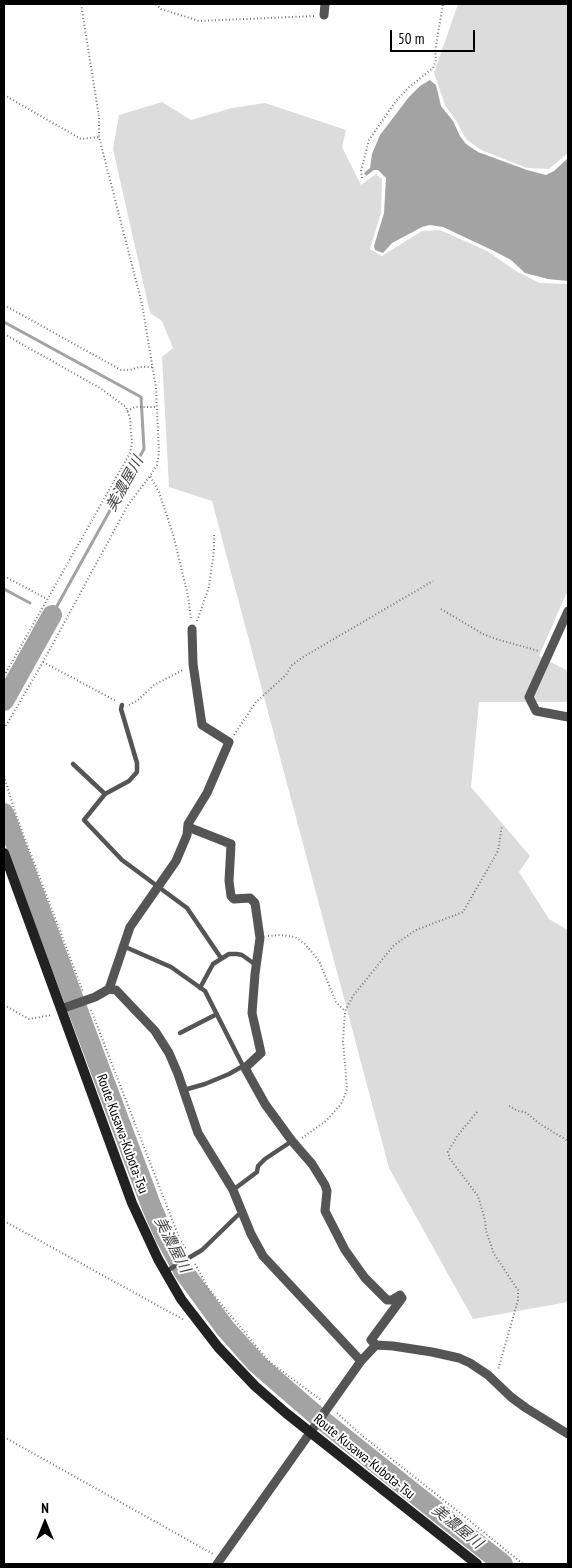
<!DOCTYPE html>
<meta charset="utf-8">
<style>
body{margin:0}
#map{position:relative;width:572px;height:1568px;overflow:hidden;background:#fff;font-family:"PT Sans Narrow",sans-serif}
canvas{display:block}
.frame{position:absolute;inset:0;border:5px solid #000;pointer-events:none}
.north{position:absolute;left:20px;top:1498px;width:50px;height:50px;-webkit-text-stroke:4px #fff;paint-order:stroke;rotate:0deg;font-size:14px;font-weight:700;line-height:20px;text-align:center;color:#000}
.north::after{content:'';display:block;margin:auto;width:18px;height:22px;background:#000;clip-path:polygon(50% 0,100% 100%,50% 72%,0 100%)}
.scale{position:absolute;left:390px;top:30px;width:85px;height:22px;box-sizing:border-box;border:2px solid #000;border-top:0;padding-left:6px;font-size:15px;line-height:18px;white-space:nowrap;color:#000;-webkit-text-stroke:4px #fff;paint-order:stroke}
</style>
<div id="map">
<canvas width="572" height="1568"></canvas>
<div class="frame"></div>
<div class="north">N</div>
<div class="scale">50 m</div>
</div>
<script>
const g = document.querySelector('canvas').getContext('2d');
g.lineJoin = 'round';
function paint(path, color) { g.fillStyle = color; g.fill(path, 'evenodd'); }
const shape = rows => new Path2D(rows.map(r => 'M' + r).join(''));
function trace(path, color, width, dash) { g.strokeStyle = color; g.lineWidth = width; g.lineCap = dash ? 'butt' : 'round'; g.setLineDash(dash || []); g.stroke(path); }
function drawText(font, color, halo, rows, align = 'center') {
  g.font = font + ' "PT Sans Narrow","Noto Sans JP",sans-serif'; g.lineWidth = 4; g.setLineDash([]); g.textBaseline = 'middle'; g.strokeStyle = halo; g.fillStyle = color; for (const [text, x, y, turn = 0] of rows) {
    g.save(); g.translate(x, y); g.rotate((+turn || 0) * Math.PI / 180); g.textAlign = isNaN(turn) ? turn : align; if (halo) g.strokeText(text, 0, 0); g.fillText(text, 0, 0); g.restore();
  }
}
const green = shape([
 [458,4,568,4,568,153,549,169,527,168,481,150,466,139,457,122,445,105,434,73],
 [162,102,191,120,232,108,265,103,346,130,342,147,361,185,376,174,382,179,381,213,370,249,382,256,422,231,440,230,487,251,516,271,540,283,568,284,568,593,566,594,539,656,568,671,568,702,479,702,471,787,530,856,519,872,549,919,568,930,568,1302,473,1319,389,1168,212,501,169,487,162,357,173,348,162,321,150,313,113,149,119,115]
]);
const water = shape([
 [430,80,436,85,441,106,453,121,460,136,466,144,478,152,527,170,546,175,554,171,568,158,568,281,548,279,525,273,511,260,494,251,443,227,430,225,422,227,392,243,383,253,375,250,374,246,384,213,386,178,378,170,374,170,366,176,364,173,370,168,372,154,380,135,409,97,420,86]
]);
const stream = shape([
 [4,322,141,397,144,449,52,615,48,612],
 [4,589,30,603]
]);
const river = shape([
 [4,701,52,615],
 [4,813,152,1208,165,1237,184,1272,225,1328,257,1364,317,1416,503,1564]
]);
const path = shape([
 [81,4,99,117,99,137,142,304,156,388,159,453,157,465,150,476,159,492,173,534,188,596,191,619],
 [156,4,161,9,199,21,315,16],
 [4,95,81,139,99,137],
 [362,178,361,171,369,140,396,101,408,88,433,68,436,60,435,51,443,4],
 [4,305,121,370,130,370,139,367,153,367],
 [4,334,100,388,126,407,130,418,132,444,130,453,4,676],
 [127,411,135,407,156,407],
 [4,576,47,599],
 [441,609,483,634,496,639,539,651],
 [197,621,209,587,214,550,214,535],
 [43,662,116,701],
 [129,705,137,701,154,685,183,670],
 [4,729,43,662,128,505,150,476],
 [234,735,256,702,286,675,292,665,303,657,433,581],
 [4,776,16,815,83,992],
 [268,936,280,935,295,937,305,944,319,961,336,1002,345,1011],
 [4,1005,29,1019,52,1015],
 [91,1010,180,1240,186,1249],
 [509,1106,518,1111,525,1112,540,1124,568,1141],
 [477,1112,458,1135,448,1152,450,1159,478,1196,485,1220,486,1231,494,1254,518,1290,518,1300,498,1370],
 [302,1138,326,1121,341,1104,345,1095,347,1088,343,1041,345,1011,353,996,394,945,416,930,463,912,498,851,502,825],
 [4,1221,184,1320],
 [195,1264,208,1288,260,1351,271,1363,321,1400],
 [337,1413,360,1434,460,1513,523,1564],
 [4,1437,213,1554]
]);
const service = shape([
 [122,705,121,709,137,763,137,772,129,781,105,794,84,820,122,860,187,908,221,958],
 [73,764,105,794],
 [123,946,171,967,205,991,243,1066],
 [200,988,213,964,229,954,237,954,242,955,256,965],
 [180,1033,217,1014],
 [184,1090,205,1084,229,1074,243,1066,245,1067],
 [233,1190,257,1172,258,1166,265,1159,292,1141],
 [165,1272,202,1250,238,1215,243,1214]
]);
const minor = shape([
 [324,15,325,4],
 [568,611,529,697,536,711,568,717],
 [188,827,231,844,229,881,231,896,234,899,250,898,255,903,260,938,255,974,252,1013,261,1053,245,1068,265,1104,292,1141,312,1164,325,1185,327,1191,325,1211,345,1250,365,1278,387,1300,392,1300,400,1295,402,1298,371,1340,376,1345],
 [109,989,130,927,176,861,187,835,188,824,207,793,229,742,202,725,193,664,192,629],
 [61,1009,95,997,109,989,116,990,155,1031,169,1053,178,1074,198,1133,233,1190,251,1234,263,1256,361,1361],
 [217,1564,361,1361,376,1345,393,1346,432,1352,459,1358,470,1363,488,1375,511,1397,526,1408,568,1434]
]);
const secondary = shape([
 [4,853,132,1203,158,1259,181,1299,218,1347,255,1386,286,1413,477,1564]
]);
const streetNames = [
 ["Route Kusawa-Kubota-Tsu",122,1134,70],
 ["Route Kusawa-Kubota-Tsu",364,1457,39]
];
const waterNames = [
 ["美濃屋川",125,484,-61],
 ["美濃屋川",172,1245,63],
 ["美濃屋川",457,1527,39]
];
paint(green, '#dcdcdc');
paint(water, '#a3a3a3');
trace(stream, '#a3a3a3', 3);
trace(river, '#a3a3a3', 20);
trace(path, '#777', 2, [1, 2.5]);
trace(service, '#555', 4.5);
trace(minor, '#555', 9);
trace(secondary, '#222', 10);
drawText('14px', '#000', '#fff', streetNames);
drawText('italic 15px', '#444', '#fff', waterNames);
</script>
